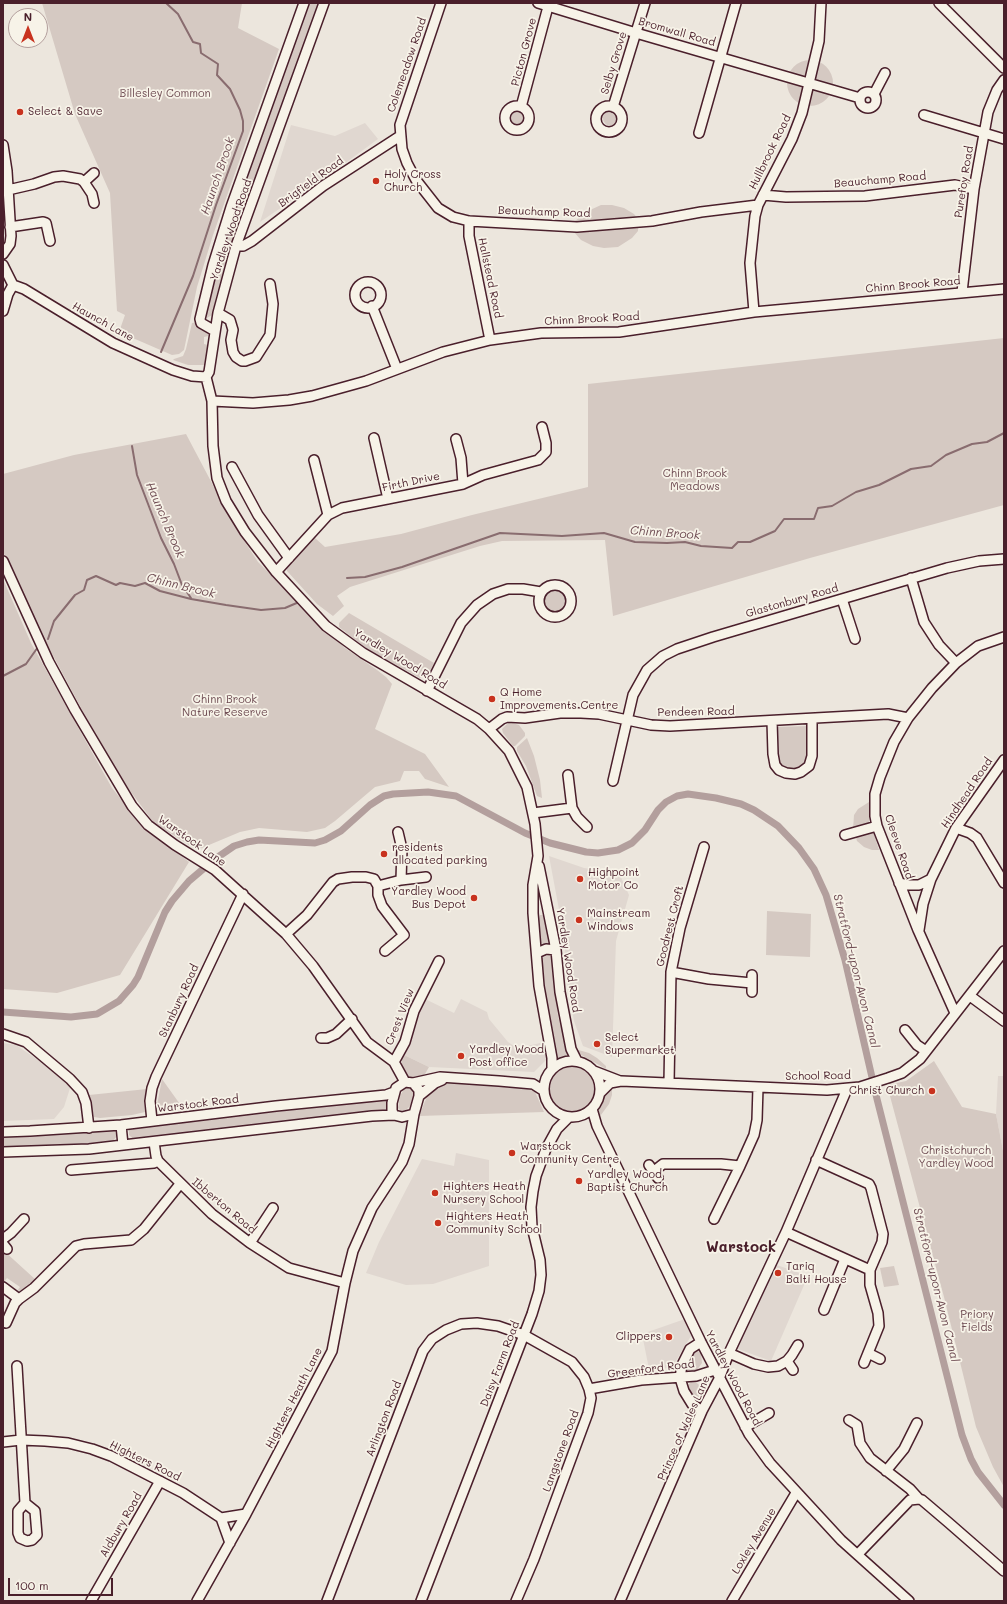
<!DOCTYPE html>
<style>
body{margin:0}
#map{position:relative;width:1007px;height:1604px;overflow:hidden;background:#ece6dd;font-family:Mali,sans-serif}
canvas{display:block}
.frame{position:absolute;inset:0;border:4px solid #4a1f2b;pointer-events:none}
.north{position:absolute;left:8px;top:8px;width:40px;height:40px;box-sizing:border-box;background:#f7f3e8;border:1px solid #b29e9c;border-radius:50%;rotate:0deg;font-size:11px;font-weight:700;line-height:16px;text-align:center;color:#4a1f2b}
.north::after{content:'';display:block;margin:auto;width:14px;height:18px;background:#c8321e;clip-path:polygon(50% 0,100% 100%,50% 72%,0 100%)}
.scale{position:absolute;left:8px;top:1578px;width:105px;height:18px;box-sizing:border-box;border:2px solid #4a1f2b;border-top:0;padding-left:5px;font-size:12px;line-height:14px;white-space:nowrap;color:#4a1f2b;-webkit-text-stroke:3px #f7f3e8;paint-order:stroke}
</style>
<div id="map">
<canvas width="1007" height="1604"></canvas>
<div class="frame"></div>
<div class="north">N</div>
<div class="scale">100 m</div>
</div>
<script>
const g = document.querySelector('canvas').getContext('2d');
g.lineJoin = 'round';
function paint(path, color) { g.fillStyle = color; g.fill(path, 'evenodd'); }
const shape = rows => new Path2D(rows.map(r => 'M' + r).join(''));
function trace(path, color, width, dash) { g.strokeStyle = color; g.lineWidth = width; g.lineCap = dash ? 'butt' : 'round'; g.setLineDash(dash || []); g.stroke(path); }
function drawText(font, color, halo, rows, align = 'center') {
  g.font = font + ' Mali,sans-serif'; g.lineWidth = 3.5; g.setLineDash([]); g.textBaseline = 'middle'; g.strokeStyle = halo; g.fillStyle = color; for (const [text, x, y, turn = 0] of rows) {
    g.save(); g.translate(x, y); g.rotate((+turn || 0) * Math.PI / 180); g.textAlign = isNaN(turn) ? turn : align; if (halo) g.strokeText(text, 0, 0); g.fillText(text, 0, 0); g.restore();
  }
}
const built = shape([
 [365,123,378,139,329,175,260,222,291,125,335,136],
 [549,856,584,868,619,873,629,895,616,941,612,1057,583,1046,574,1021,566,977,564,936],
 [425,999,454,1013,461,999,487,1012,489,1019,508,1042,514,1046,519,1048,540,1043,547,1059,534,1072,429,1067,402,1054,415,1018],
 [3,1043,16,1045,44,1064,71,1085,64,1107,54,1119,3,1121],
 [998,1076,1004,1076,1004,1156,996,1114],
 [456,1153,489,1160,489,1266,433,1284,406,1285,366,1273,379,1242,422,1159,454,1166],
 [774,1264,808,1276,771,1361,735,1348],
 [685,1319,691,1336,674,1364,671,1368,649,1369,642,1334]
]);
const green = shape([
 [42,3,242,3,238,28,279,49,213,235,197,287,184,350,179,354,172,355,119,332,125,315,117,311,110,193,75,114],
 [310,3,323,3,228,260,216,297,212,315,207,318,206,314,208,298,227,235,251,163],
 '787 83a23 23 0 1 1 46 0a23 23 0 1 1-46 0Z',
 '603 118a8 8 0 1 1 16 0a8 8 0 1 1-16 0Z',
 '509 119a8 8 0 1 1 16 0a8 8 0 1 1-16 0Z',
 [601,205,612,205,624,208,634,214,638,219,638,231,632,238,618,247,604,248,593,246,581,240,574,232,575,221,588,211],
 [198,322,209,333,208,336,204,337,204,344,208,345,207,359,205,365,188,365,173,360,174,359,183,356,186,349,192,323],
 [1004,338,1004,505,810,558,613,616,605,540,502,541,480,546,350,587,337,596,344,606,333,616,317,604,287,571,287,565,313,538,315,538,325,547,401,534,472,515,588,487,588,384],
 [186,434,234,525,258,562,345,648,377,670,386,677,392,684,375,729,425,754,449,787,425,779,419,771,404,771,400,781,375,787,335,821,325,828,307,832,259,828,240,832,197,850,154,823,125,784,81,708,40,631,5,557,3,549,3,474,74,455],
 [3,579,31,643,112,788,141,824,189,862,120,975,57,993,3,989],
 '543 602a12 12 0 1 1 24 0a12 12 0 1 1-24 0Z',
 [349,613,434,663,428,675,420,678,367,649,339,627,339,623],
 [509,722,519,725,525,733,525,736,515,746,513,746,503,733,502,729],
 [808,726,810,758,805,767,785,772,776,761,775,727],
 [527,738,534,756,540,780,542,798,537,796,526,766,517,751,517,747],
 [869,802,869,825,853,830,854,815,858,809],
 [873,831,879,850,872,850,864,847,857,841,855,835],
 [767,911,811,914,810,957,766,955],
 [540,915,543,915,546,917,550,945,540,943,538,921],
 [548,955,553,957,558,1017,570,1058,556,1061,554,1039,548,1013,542,958],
 [575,1049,589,1053,597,1058,606,1066,606,1069,578,1053],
 [402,1054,429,1067,425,1074,418,1078,408,1077,402,1065],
 [934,1061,962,1107,996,1114,1004,1156,1004,1487,993,1467,976,1427,944,1297,887,1085,906,1081],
 '549 1089a23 23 0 1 1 46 0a23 23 0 1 1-46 0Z',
 [162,1079,182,1107,164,1111,159,1111,157,1105],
 [439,1083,460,1083,523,1087,535,1092,544,1112,419,1116,428,1094],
 [407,1087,412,1089,414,1095,410,1106,406,1110,401,1111,398,1108,400,1096,404,1089],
 [612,1087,612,1095,609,1104,598,1119,597,1114,599,1108,608,1090],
 [147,1089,144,1099,145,1112,132,1115,100,1118,94,1117,89,1095],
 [389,1098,389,1112,350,1114,133,1139,129,1135,129,1128,376,1101],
 [109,1130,115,1131,117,1136,112,1142,28,1148,3,1147,3,1135,70,1134],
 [3,1250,36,1280,25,1290,17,1291,20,1287,7,1278,3,1283],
 [894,1266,899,1285,884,1287,880,1268],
 [694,1350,697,1350,701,1354,702,1363,697,1370,688,1372,686,1368],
 [691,1382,696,1382,703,1389,704,1398,701,1403,696,1403,687,1389,687,1386]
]);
const stream = shape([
 [161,352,193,276,216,205,243,131,243,121,240,110,230,89,217,75,218,64,201,53,200,44,193,42,178,14,166,3],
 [132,446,137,475,161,538,174,564,182,585,191,598],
 [347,578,365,577,402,567,500,533,562,536,604,533,635,542,667,543,685,542,701,546,732,548,738,542,750,542,775,531,784,519,814,519,818,508,832,506,856,492,879,485,911,469,931,466,946,455,972,444,987,442,1004,433],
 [48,639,54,621,75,595,84,590,87,580,96,576,116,585,120,583,135,586,145,583,160,591,191,599,226,605,261,610,285,608,299,602],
 [3,676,26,664,38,647]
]);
const canal = shape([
 [3,1012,71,1017,97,1014,119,1001,133,985,138,977,165,912,172,901,189,881,215,859,234,846,247,842,259,840,315,843,325,840,341,831,370,805,384,796,393,794,428,792,456,796,525,833,550,843,586,852,598,853,618,850,632,843,645,830,658,810,666,802,677,796,688,794,716,798,741,804,754,810,778,826,799,848,814,869,826,895,845,960,877,1099,962,1435,971,1459,978,1472,1004,1505]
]);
const minor = shape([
 [324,3,236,246,218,313,209,372,206,377,212,401,213,446,217,478,226,501,245,532,276,572,326,626,363,653,477,719,489,729,509,751,527,787,535,824,538,856,533,885,533,913,539,986,552,1058,552,1069],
 [441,3,400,125,402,149,407,163,416,180,438,208,453,217,469,221,577,227,652,221,701,212,758,205],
 [538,3,636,33,860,98],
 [939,3,1004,68],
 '860 100a8 8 0 1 1 16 0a8 8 0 1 1-16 0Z',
 [874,94,885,73],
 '505 118a12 12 0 1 1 24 0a12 12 0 1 1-24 0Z',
 '596 119a13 13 0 1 1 26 0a13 13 0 1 1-26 0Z',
 [521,107,549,3],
 [613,107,645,3],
 [924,115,1004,139],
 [699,133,736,3],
 [3,145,7,171,11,236,10,244,3,254],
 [84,182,94,173],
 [8,190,34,184,54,177,63,176,80,179,84,182,92,194,94,203],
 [763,195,786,197,865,196,955,185,974,189],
 [469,221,469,236,490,340],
 [10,227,43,222,46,223,50,241],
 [236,246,243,246,252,241,323,186,400,136],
 [3,265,13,285,24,289,113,343,173,370,192,376,206,377],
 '355 295a13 13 0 1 1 26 0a13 13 0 1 1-26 0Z',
 [962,292,974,189,988,112,997,90,1004,80],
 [372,306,397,369],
 [3,311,8,294,13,285],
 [754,312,750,263,755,216,758,205,792,139,802,113,819,41,821,3],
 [218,313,230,320,233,330,231,340,233,352,236,357,242,361,245,361,256,357,270,335,273,304,270,284],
 [215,331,201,323,200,319,213,265,231,207,304,3],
 [212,401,253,403,289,400,312,396,366,381,443,352,490,340,541,333,619,332,754,312,1004,289],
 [374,438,388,499],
 [456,439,461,458,463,484],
 [314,460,328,515],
 [232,467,258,515,289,558],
 [3,561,49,662,75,710,132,806,148,825,175,845,215,870,286,934,313,966,367,1042,394,1062,405,1082],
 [276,572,328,515,342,508,463,484,483,475,538,460,546,452,546,443,542,427],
 [911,578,924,622,939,645,956,663],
 '539 601a16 16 0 1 1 32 0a16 16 0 1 1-32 0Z',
 [842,599,855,639],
 [427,691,461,623,477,605,493,594,508,589,523,589,541,592],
 [772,721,773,754,775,765,779,770,786,773,795,774,801,772,809,766,812,756,812,719],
 [489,729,502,719,507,717,525,718,560,713,581,713,599,714,651,725,670,726,888,714,908,718],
 [613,781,633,695,647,670,663,656,677,649,713,637,947,568,979,561,1004,559],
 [572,808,577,817,587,827],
 [533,813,572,808,568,775],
 [956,828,970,833,977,838,1004,883],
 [845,835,877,826],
 [539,866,556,950,560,992,571,1049,577,1061],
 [401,880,426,877],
 [899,883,908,885,919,885,931,879],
 [378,886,401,880,402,849,398,832],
 [919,930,923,904,931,879,956,828,1004,760],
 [286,934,307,915,333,882,338,879,352,877,366,877,374,879,378,886,378,895,382,906,404,935,385,951],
 [537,953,546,949,556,950],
 [671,972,709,979,752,983],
 [752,992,752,975],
 [970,996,1004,1021],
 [955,1013,918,930,877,826,875,816,875,794,880,777,894,742,908,718,932,688,956,663,978,646,1004,637],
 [905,1030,917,1045,926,1051],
 [3,1034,26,1042,70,1079,82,1092,86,1103,89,1128],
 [321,1038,327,1038,336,1034,352,1019],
 '544 1089a28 28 0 1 1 56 0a28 28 0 1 1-56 0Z',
 [394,1062,405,1042,414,1011,439,961],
 [594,1071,620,1081],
 [413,1083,440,1077,499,1081,533,1084,544,1091],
 [669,1083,671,972,680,928,704,847],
 [600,1093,610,1083,621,1081,827,1090,860,1087,888,1078,902,1073,920,1059,1004,951],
 [419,1096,435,1083,442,1080],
 [592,1109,597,1126,701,1342,749,1434,770,1463,841,1540,909,1601],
 [152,1121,150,1101,152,1088,156,1077,243,894],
 [121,1125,123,1145],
 [3,1132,30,1131,121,1125,276,1106,386,1095,394,1092],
 [154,1142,156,1156,158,1161,212,1214,250,1243,289,1268,345,1283],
 [3,1152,89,1149,372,1116,394,1115],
 [816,1160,869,1184,871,1188,883,1234,882,1242,870,1270,870,1285,878,1313,879,1326,864,1363],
 [649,1165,658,1178],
 [71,1170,154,1163,158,1161],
 [654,1171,663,1164,721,1164,740,1166,754,1135,757,1120,758,1087],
 [714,1219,740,1166],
 [786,1232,870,1270],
 [3,1239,11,1233,24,1219],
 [250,1243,273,1208],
 [3,1244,7,1249],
 [3,1287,19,1299,34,1288,76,1246,84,1244,131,1240,144,1229,180,1184],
 [824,1310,845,1259],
 [6,1323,15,1303,19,1299],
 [701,1342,690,1349,682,1365,680,1378,684,1391,692,1404,702,1411],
 [729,1353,754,1364,768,1367,778,1366,787,1361,792,1355,798,1345],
 [868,1353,880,1359],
 [787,1361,793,1370],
 [17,1366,25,1503,35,1511,37,1535,32,1540,27,1541,20,1538,18,1533,18,1511,25,1503],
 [589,1389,641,1380,696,1376,715,1370],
 [849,1420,857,1425,860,1443,870,1458,910,1489,919,1499,922,1500,949,1523,1004,1571],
 [745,1427,769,1413],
 [3,1442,21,1440,45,1441,68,1443,92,1449,111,1456,183,1493,221,1518,246,1514],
 [886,1471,904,1449,917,1423],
 [221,1518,230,1543],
 [858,1554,910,1500,919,1499],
 [91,1601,160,1481],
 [197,1601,246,1514,332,1351,345,1283,353,1251,372,1208,402,1162,409,1144,414,1114,419,1096,419,1090,413,1083,405,1082,396,1088,392,1103,392,1111,394,1115,402,1117,414,1114],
 [327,1601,423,1351,432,1339,446,1330,461,1324,477,1323,498,1326,524,1335,572,1362,584,1377,589,1389,591,1398,588,1413,534,1559,516,1601],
 [421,1601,532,1314,539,1291,541,1275,540,1260,532,1227,531,1207,533,1191,536,1176,546,1149,557,1129,569,1117],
 [620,1601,702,1411,719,1379,729,1353,786,1232,847,1089],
 [732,1601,796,1493]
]);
const markers = [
 [20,112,4,"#c8321e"],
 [376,181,4,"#c8321e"],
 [492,699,4,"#c8321e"],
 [384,854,4,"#c8321e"],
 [580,879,4,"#c8321e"],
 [474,898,4,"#c8321e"],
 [579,920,4,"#c8321e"],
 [597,1044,4,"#c8321e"],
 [461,1056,4,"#c8321e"],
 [932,1091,4,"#c8321e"],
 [512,1153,4,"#c8321e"],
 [579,1181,4,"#c8321e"],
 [435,1193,4,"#c8321e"],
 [438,1223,4,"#c8321e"],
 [778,1273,4,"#c8321e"],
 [669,1337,4,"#c8321e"]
];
const streetNames = [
 ["Bromwall Road",677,32,16],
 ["Picton Grove",524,52,-75],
 ["Selby Grove",614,63,-73],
 ["Colemeadow Road",407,65,-71],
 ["Hullbrook Road",770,152,-64],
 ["Beauchamp Road",880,180,-5],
 ["Brigfield Road",311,182,-36],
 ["Purefoy Road",964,182,-81],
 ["Beauchamp Road",544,212,2],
 ["Yardley Wood Road",231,230,-71],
 ["Hallstead Road",490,278,78],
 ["Chinn Brook Road",913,285,-5],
 ["Chinn Brook Road",592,319,-3],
 ["Haunch Lane",103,322,29],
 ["Firth Drive",411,482,-12],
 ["Glastonbury Road",792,601,-16],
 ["Yardley Wood Road",400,659,31],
 ["Pendeen Road",696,712,-1],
 ["Hindhead Road",967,793,-56],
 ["Warstock Lane",192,841,35],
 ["Cleeve Road",899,847,71],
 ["Goodrest Croft",670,926,-76],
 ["Yardley Wood Road",568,960,81],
 ["Stanbury Road",179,1001,-65],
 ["Crest View",400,1017,-68],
 ["School Road",818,1076,-1],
 ["Warstock Road",198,1104,-7],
 ["Ibberton Road",224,1206,40],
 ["Daisy Farm Road",500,1364,-69],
 ["Greenford Road",651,1369,-7],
 ["Yardley Wood Road",733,1378,62],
 ["Highters Heath Lane",294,1398,-63],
 ["Arlington Road",384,1419,-69],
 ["Prince of Wales Lane",684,1428,-66],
 ["Langstone Road",561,1451,-70],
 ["Highters Road",145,1461,26],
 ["Aldbury Road",121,1525,-60],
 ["Loxley Avenue",754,1541,-59]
];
const parkNames = [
 ["Billesley Common",165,94],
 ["Chinn Brook",695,474],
 ["Meadows",695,487],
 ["Chinn Brook",225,700],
 ["Nature Reserve",225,713],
 ["Christchurch",956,1151],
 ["Yardley Wood",956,1164],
 ["Priory",977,1315],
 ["Fields",977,1328]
];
const poiNames = [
 ["Select & Save",28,112],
 ["Holy Cross",384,175],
 ["Church",384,188],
 ["Q Home",500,693],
 ["Improvements Centre",500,706],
 ["residents",392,848],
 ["allocated parking",392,861],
 ["Highpoint",588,873],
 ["Motor Co",588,886],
 ["Yardley Wood",466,892,"right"],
 ["Bus Depot",466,905,"right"],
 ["Mainstream",587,914],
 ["Windows",587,927],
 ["Select",605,1038],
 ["Supermarket",605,1051],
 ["Yardley Wood",469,1050],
 ["Post office",469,1063],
 ["Christ Church",924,1091,"right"],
 ["Warstock",520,1147],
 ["Community Centre",520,1160],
 ["Yardley Wood",587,1175],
 ["Baptist Church",587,1188],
 ["Highters Heath",443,1187],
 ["Nursery School",443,1200],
 ["Highters Heath",446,1217],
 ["Community School",446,1230],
 ["Tariq",786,1267],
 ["Balti House",786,1280],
 ["Clippers",661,1337,"right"]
];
const waterNames = [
 ["Haunch Brook",218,176,-71],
 ["Haunch Brook",165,520,67],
 ["Chinn Brook",665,533,4],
 ["Chinn Brook",181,586,14],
 ["Stratford-upon-Avon Canal",856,971,76],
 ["Stratford-upon-Avon Canal",936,1285,76]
];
const districtNames = [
 ["Warstock",741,1247]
];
paint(built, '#e0d7d0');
paint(green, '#d5c9c2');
trace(stream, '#896c6f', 2);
trace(canal, '#b39f9d', 7);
trace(minor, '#4a1f2b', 12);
trace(minor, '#f7f3e8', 9);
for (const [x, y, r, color] of markers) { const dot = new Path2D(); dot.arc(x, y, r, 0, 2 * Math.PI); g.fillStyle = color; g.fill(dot); trace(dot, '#f7f3e8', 1.5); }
drawText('11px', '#4a1f2b', '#f7f3e8', streetNames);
drawText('11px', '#6d4a51', '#f7f3e8', parkNames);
drawText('11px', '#4a1f2b', '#f7f3e8', poiNames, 'left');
drawText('italic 12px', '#6f4c53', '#f7f3e8', waterNames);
drawText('bold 15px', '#4a1f2b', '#f7f3e8', districtNames);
</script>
